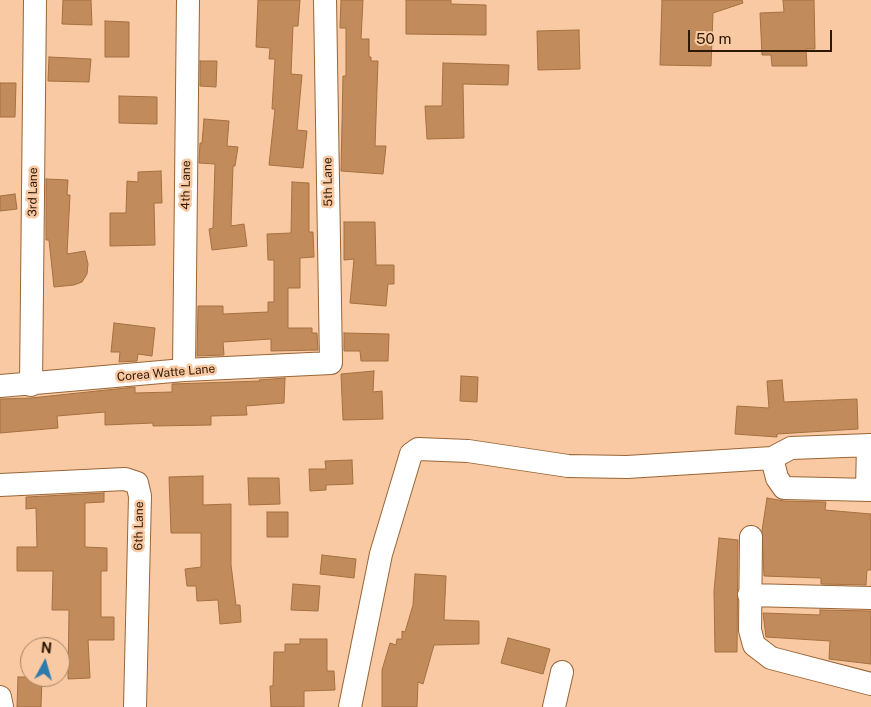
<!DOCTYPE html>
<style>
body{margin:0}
#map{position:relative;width:871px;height:707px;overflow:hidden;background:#f8c9a2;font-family:"Public Sans",sans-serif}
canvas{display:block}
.north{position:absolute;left:20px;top:637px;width:50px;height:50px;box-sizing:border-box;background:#f8c9a2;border:1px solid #a78263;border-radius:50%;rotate:6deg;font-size:14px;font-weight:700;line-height:20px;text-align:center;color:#2d1804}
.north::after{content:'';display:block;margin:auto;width:18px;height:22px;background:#2c7bad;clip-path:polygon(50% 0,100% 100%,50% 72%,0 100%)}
.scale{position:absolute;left:688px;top:30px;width:144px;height:22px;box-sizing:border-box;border:2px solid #2d1804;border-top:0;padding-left:6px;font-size:15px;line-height:18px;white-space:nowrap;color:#2d1804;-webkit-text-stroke:4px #f8c9a2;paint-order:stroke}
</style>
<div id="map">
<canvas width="871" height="707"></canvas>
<div class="north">N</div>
<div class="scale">50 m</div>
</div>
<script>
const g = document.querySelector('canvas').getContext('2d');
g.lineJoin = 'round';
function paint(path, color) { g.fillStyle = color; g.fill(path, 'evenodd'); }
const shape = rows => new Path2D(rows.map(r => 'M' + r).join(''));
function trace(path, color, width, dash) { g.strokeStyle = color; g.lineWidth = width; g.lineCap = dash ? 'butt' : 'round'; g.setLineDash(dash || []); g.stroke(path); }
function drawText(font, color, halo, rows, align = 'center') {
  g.font = font + ' "Public Sans",sans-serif'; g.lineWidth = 5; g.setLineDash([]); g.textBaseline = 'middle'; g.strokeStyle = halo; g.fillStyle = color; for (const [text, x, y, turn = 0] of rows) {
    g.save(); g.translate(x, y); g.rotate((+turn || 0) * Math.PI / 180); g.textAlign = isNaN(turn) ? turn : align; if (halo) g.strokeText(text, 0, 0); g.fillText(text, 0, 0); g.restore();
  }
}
const building = shape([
 [63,0,91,0,92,25,62,24,63,0],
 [258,0,300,0,298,26,293,26,291,74,302,75,297,130,307,131,303,168,269,165,275,109,272,109,275,59,269,59,270,48,256,47,258,0],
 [341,0,363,0,361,39,369,39,369,57,371,57,371,61,378,61,375,146,386,146,383,174,341,171,343,76,346,76,346,28,340,28,341,0],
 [406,0,451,0,451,4,486,5,486,35,406,34,406,0],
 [662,0,742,0,743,3,713,13,711,66,660,65,662,0],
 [783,0,814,0,815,49,806,49,807,66,772,66,771,55,762,55,760,13,784,12,783,0],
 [105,21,129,22,129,57,105,57,105,21],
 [579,30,580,69,538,70,537,31,579,30],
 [49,57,91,59,89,82,48,81,49,57],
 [200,61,217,61,216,87,200,86,200,61],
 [443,63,509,65,508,85,463,84,464,138,427,139,425,106,442,106,443,63],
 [0,83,16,83,15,117,0,117,0,83],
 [119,96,157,97,157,124,119,123,119,96],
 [204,119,229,121,227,146,238,147,235,166,233,166,231,226,244,224,247,246,212,250,209,229,213,228,215,164,199,163,200,143,202,143,204,119],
 [161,171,162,203,154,203,155,245,110,246,110,213,126,213,127,181,138,182,138,172,161,171],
 [46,179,68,180,67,195,70,195,67,254,85,251,88,264,87,274,82,282,74,285,54,287,49,240,46,240,46,179],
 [292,182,309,183,309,232,313,232,314,257,300,258,300,288,288,288,288,328,312,328,312,333,317,333,318,350,271,351,271,339,223,342,224,355,197,356,198,306,223,306,223,314,268,312,268,302,274,302,274,260,268,260,267,234,291,233,292,182],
 [15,194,17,209,0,211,0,196,15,194],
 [344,222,375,222,376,265,394,265,394,284,388,284,386,306,350,303,354,259,344,260,344,222],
 [114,323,155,328,152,356,138,354,137,361,119,362,120,352,111,352,114,323],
 [344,333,389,334,388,361,361,361,360,351,344,351,344,333],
 [374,371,373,392,382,391,383,419,343,420,341,374,374,371],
 [461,376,478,377,477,402,460,401,461,376],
 [285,378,284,403,246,406,247,415,211,416,211,425,153,426,153,423,105,425,105,412,57,416,58,428,0,433,0,399,31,398,135,387,135,393,172,392,172,384,260,381,259,380,285,378],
 [782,380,784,402,857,399,858,429,777,434,777,437,735,434,737,406,769,408,767,381,782,380],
 [352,460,353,484,326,485,326,490,310,491,309,469,326,469,325,461,352,460],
 [203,476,203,505,231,504,231,565,236,605,240,605,241,622,220,624,218,600,197,601,196,586,187,586,185,569,201,567,201,533,171,533,169,477,203,476],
 [248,478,279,478,280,504,249,505,248,478],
 [104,493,104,502,85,503,85,547,107,548,107,571,101,571,101,617,114,617,114,640,88,640,90,678,68,679,69,610,52,610,53,571,17,571,17,547,37,547,36,508,26,509,26,497,104,493],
 [767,498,784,501,826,502,825,510,871,514,871,570,867,570,866,585,821,584,821,578,764,576,762,531,767,498],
 [267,512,288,512,288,537,267,537,267,512],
 [719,538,738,540,737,652,715,652,714,591,719,538],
 [322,555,356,559,354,578,320,574,322,555],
 [415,574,446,576,444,620,479,621,479,644,434,645,423,684,418,682,417,707,382,707,382,670,390,643,396,645,397,639,402,639,402,631,405,632,413,605,415,574],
 [293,584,320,586,318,611,291,610,293,584],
 [820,610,871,611,871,664,829,659,830,641,766,637,763,613,820,615,820,610],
 [508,638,550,649,543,674,501,663,508,638],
 [300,639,327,639,327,671,334,671,335,690,304,691,304,707,271,707,270,686,273,686,274,652,285,652,285,644,300,644,300,639],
 [18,677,42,677,41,707,17,707,18,677]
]);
const minor = shape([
 [184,370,188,0],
 [31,385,35,0],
 [0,386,184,370,331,363,325,0],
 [772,458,791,448,871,445],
 [0,485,125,479,137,483,140,496,135,707],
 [867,490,868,445],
 [751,537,750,630,754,645,771,658,871,684],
 [749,595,871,598],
 [0,697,2,707],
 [350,707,381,554,411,454,418,449,468,451,568,466,627,467,772,458,777,478,784,488,871,490],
 [554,707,562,672]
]);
const streetNames = [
 ["5th Lane",328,182,-91],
 ["4th Lane",186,185,-89],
 ["3rd Lane",33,192,-89],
 ["Corea Watte Lane",166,373,-5],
 ["6th Lane",139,526,-89]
];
paint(building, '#c28b5b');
trace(building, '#a57040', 1);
trace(minor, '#9a6536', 24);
trace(minor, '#fff', 22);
drawText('12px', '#2d1804', '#f8c9a2', streetNames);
</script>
